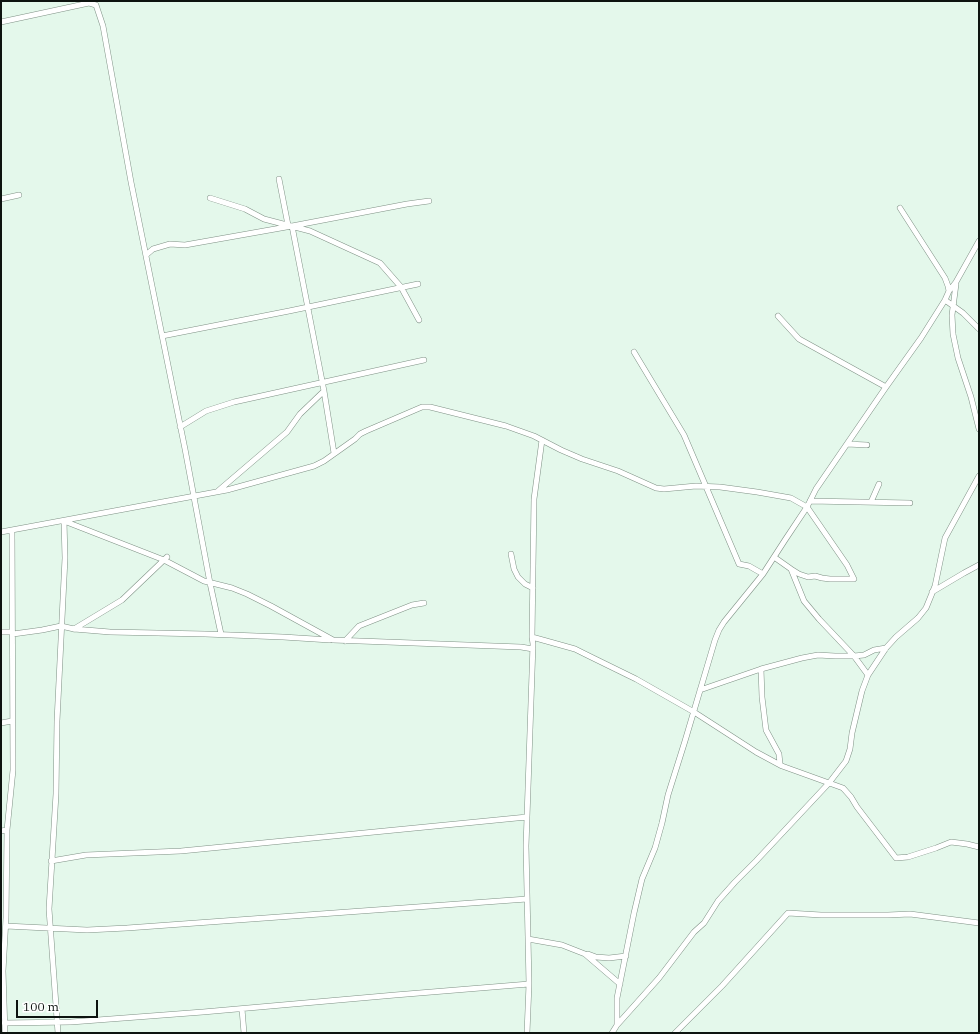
<!DOCTYPE html>
<style>
body{margin:0}
#map{position:relative;width:980px;height:1034px;overflow:hidden;background:#e4f8eb;font-family:"IBM Plex Serif",serif}
canvas{display:block}
.frame{position:absolute;inset:0;border:2px solid #0d130f;pointer-events:none}
.scale{position:absolute;left:16px;top:1000px;width:82px;height:18px;box-sizing:border-box;border:2px solid #0d130f;border-top:0;padding-left:5px;font-size:12px;line-height:14px;white-space:nowrap;color:#0d130f;-webkit-text-stroke:3px #fff;paint-order:stroke}
</style>
<div id="map">
<canvas width="980" height="1034"></canvas>
<div class="frame"></div>
<div class="scale">100 m</div>
</div>
<script>
const g = document.querySelector('canvas').getContext('2d');
g.lineJoin = 'round';
const shape = rows => new Path2D(rows.map(r => 'M' + r).join(''));
function trace(path, color, width, dash) { g.strokeStyle = color; g.lineWidth = width; g.lineCap = dash ? 'butt' : 'round'; g.setLineDash(dash || []); g.stroke(path); }
const street = shape([
 [1,22,89,3,96,5,103,26,131,182,185,449,210,583,221,634],
 [279,179,288,225],
 [210,198,245,209,264,219,310,231,380,263,401,287,419,320],
 [1,199,19,195],
 [900,208,945,278,948,286,949,291],
 [292,226,324,391,334,453],
 [146,255,153,249,170,244,185,245,292,226,407,204,429,201],
 [956,284,952,315,953,334,958,358,971,397,979,429],
 [945,300,963,313,979,329],
 [778,316,799,339,886,387],
 [162,336,289,311,418,284],
 [634,352,684,435,739,564,749,566,763,574],
 [180,427,206,411,234,402,424,360],
 [847,444,867,445],
 [218,491,287,432,300,414,324,391],
 [810,501,910,503],
 [871,502,879,484],
 [1,532,227,490,314,466,324,461,355,439,360,434,366,431,422,407,430,407,506,426,534,436,561,450,582,459,618,471,656,488,664,489,696,486,720,487,757,492,791,498,807,507,847,565,854,579,830,579,822,578,815,576,808,577,799,574,791,569],
 [511,554,514,569,518,577,525,584,533,588],
 [774,557,791,569,804,601,819,619,854,656,868,675],
 [932,592,964,573,979,565],
 [74,629,122,600,167,557],
 [1,632,12,632],
 [13,634,42,630,61,626,74,629,110,632,205,634,283,637,330,640],
 [532,637,575,649,587,655,636,679,694,712,756,752,782,766,843,788,851,797,857,807,896,858,908,857,936,848,951,842,967,844,979,847],
 [345,641,359,626,412,605,424,603],
 [761,669,762,697,766,730,779,754,780,764],
 [700,690,761,669,802,658,818,655,835,656,854,656,864,655,874,650,886,648],
 [1,723,12,721],
 [1,831,7,830],
 [51,861,86,855,181,851,527,817],
 [6,926,87,930,127,928,527,899],
 [528,939,562,945,585,954,620,984],
 [588,954,596,957,609,958,626,956],
 [242,1009,244,1033],
 [4,1023,71,1022,203,1012,395,995,529,984],
 [617,1025,659,978,694,932,704,923,718,901,735,882,756,861,829,783,846,761,850,749,852,733,862,691,868,675,886,648,896,637,918,618,926,608,935,586,945,538,979,476],
 [5,1033,3,971,6,918,7,830,13,770,12,530],
 [58,1033,49,909,56,794,57,721,65,558,64,521,164,560,204,581,232,588,247,594,271,606,333,640,521,647,533,649],
 [527,1033,529,984,526,846,533,644,532,637,534,499,542,440],
 [612,1033,617,1025,617,998,634,913,642,879,655,848,662,823,668,795,685,741,715,640,719,630,724,622,763,574,785,540,807,507,816,489,886,387,921,338,945,300,949,291,956,282,979,241],
 [675,1033,722,986,788,913,821,915,888,915,910,914,979,923]
]);
trace(street, '#7f9185', 6);
trace(street, '#fff', 5);
</script>
